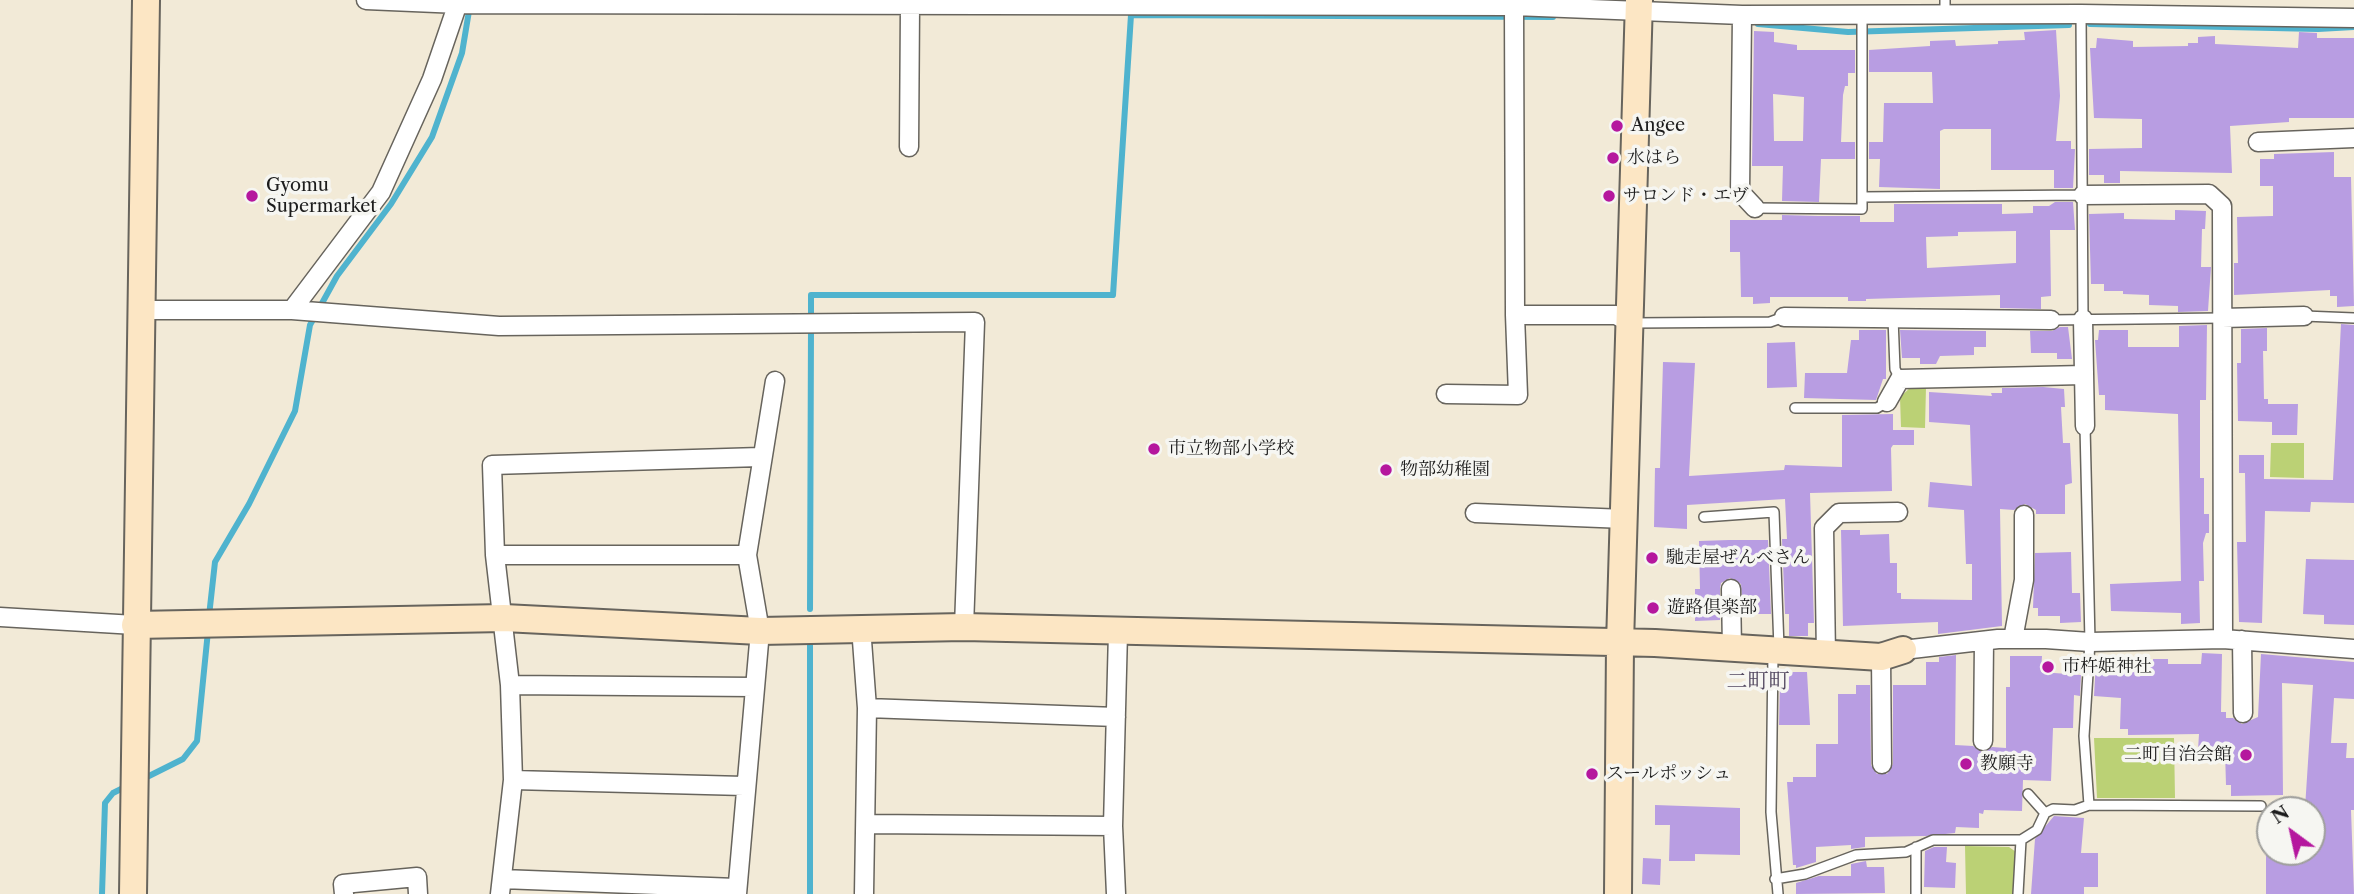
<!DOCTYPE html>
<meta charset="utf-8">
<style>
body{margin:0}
#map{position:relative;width:2354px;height:894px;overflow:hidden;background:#f2ead7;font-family:"Libre Caslon Text",serif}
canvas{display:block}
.north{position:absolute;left:2256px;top:796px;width:70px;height:70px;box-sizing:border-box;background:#f6f6f2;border:2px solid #9f9f9c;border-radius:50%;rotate:327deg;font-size:19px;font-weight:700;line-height:28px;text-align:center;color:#1c1c1c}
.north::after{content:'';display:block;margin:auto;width:24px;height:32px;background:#b5179e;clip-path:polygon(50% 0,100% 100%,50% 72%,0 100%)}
</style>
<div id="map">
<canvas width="2354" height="894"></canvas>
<div class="north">N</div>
</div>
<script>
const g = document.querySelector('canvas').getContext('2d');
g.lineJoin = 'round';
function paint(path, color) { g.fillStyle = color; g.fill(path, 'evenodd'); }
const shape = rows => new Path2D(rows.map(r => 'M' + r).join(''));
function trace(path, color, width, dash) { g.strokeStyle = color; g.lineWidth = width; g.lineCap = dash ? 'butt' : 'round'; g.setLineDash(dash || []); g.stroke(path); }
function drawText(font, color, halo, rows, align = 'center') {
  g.font = font + ' "Libre Caslon Text","Noto Serif JP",serif'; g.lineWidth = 7; g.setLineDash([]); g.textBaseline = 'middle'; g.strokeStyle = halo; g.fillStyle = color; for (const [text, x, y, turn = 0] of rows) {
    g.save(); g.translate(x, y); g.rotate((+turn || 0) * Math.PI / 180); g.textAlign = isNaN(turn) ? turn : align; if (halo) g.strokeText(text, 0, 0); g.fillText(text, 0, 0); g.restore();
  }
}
const green = shape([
 [1926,387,1925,428,1901,427,1900,397,1910,388],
 [2271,443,2304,443,2304,478,2270,477],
 [2094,738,2174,738,2175,798,2097,798],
 [1965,846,2009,847,2016,852,2014,894,1966,894]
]);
const stream = shape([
 [1758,24,1848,32,2069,25],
 [2090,24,2318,29,2354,27],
 [811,317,811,295,1113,295,1131,15,1553,17],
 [810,609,811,327],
 [209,616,215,562,249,504,295,411,310,325,337,276,391,204,432,137,462,53,470,5],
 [810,644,810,894],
 [143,779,183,759,197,741,208,631],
 [102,894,105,803,113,793,127,786]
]);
const building = shape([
 [2056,30,2060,96,2056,141,2071,141,2071,149,2075,149,2073,188,2054,188,2054,170,1991,170,1991,129,1944,129,1940,131,1940,189,1879,187,1880,159,1869,159,1869,142,1883,142,1884,103,1933,103,1932,72,1869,72,1869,50,1930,46,1930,41,1955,40,1956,46,1998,44,1998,41,2025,40,2024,32],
 [1754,31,1774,32,1774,42,1797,45,1797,50,1855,50,1855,73,1848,73,1848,86,1845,86,1843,95,1841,142,1855,142,1855,159,1821,159,1819,202,1782,201,1783,166,1752,166],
 [1773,94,1804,97,1803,141,1774,141],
 [2299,32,2317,33,2317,38,2354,38,2354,118,2289,118,2289,122,2230,126,2232,173,2120,171,2120,183,2104,183,2104,175,2089,175,2089,149,2142,148,2142,119,2094,118,2090,48,2096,48,2097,38,2133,41,2133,47,2188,46,2188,43,2198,43,2198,37,2215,36,2215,44,2298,48],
 [2334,152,2334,177,2351,177,2354,306,2337,307,2337,296,2330,296,2330,290,2234,295,2234,263,2238,263,2237,217,2273,216,2273,186,2260,186,2260,159,2274,159,2274,154],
 [2055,202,2073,202,2075,230,2050,230,2051,296,2041,297,2041,309,2000,308,2000,295,1866,299,1866,301,1848,301,1848,297,1770,297,1770,303,1753,304,1753,297,1741,297,1740,252,1730,252,1730,220,1782,220,1782,215,1818,216,1860,216,1860,222,1894,222,1894,204,2002,204,2002,214,2033,213,2033,206,2049,206],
 [2016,231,2016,263,1927,268,1926,237,1958,236,1958,232],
 [2175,210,2206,211,2205,229,2202,229,2201,267,2211,267,2208,311,2178,312,2178,306,2149,305,2149,295,2123,294,2123,291,2104,291,2104,284,2091,284,2089,214,2124,213,2124,219,2175,220],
 [2341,324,2354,325,2354,503,2311,502,2310,512,2265,511,2262,623,2239,622,2237,542,2246,542,2245,473,2239,473,2239,455,2264,455,2264,479,2333,480],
 [2207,325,2206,400,2200,400,2200,478,2204,478,2204,514,2209,514,2209,533,2206,533,2203,543,2204,581,2199,581,2200,623,2181,624,2181,613,2111,611,2110,584,2181,581,2178,414,2105,410,2105,395,2099,395,2095,340,2098,340,2099,330,2128,330,2128,347,2179,347,2179,326],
 [2060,327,2068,327,2072,359,2057,359,2057,353,2031,353,2030,331,2052,331],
 [2267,328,2267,351,2263,351,2264,399,2268,399,2268,404,2298,404,2297,435,2272,435,2272,422,2238,421,2237,363,2241,363,2241,329],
 [1859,330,1886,330,1886,379,1883,379,1876,400,1804,398,1805,373,1847,373,1851,340,1859,340],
 [1900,330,1986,331,1986,347,1974,347,1974,355,1940,356,1936,364,1920,364,1920,358,1902,358],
 [1795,342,1797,387,1767,388,1767,343],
 [1663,362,1695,363,1689,476,1784,470,1785,465,1842,467,1842,415,1893,414,1893,430,1914,430,1914,445,1893,445,1891,448,1892,491,1810,493,1814,623,1808,623,1808,636,1789,636,1789,614,1785,614,1782,539,1787,539,1785,499,1687,505,1687,529,1654,527,1655,468,1660,468],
 [2043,387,2064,389,2065,407,2061,407,2063,443,2070,443,2072,483,2065,485,2065,514,2036,514,2036,510,2025,504,2014,510,2000,509,2002,626,1938,634,1938,622,1843,626,1841,530,1860,530,1860,535,1889,534,1890,563,1897,563,1897,593,1901,593,1901,599,1972,600,1972,564,1966,564,1964,510,1928,507,1930,482,1972,486,1970,425,1929,422,1929,392,1992,396,1991,393,2002,393,2002,388],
 [1729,540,1768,540,1771,614,1743,614,1741,584,1730,578,1721,583,1720,589,1720,620,1695,621,1695,589,1700,589,1699,541],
 [2071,552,2072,593,2080,593,2081,622,2060,623,2060,616,2038,616,2038,608,2033,608,2035,553],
 [2306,559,2354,560,2354,625,2324,624,2324,615,2303,614],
 [2202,653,2222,654,2221,712,2226,712,2226,718,2233,718,2242,724,2258,717,2261,654,2354,662,2354,699,2334,698,2331,743,2347,743,2346,758,2354,758,2354,810,2351,810,2354,894,2266,894,2266,852,2312,852,2312,808,2305,808,2313,685,2282,683,2283,795,2231,796,2231,785,2226,785,2225,751,2198,750,2199,734,2128,735,2128,729,2120,729,2121,698,2094,696,2096,661,2115,664,2153,663,2153,659,2168,659,2168,664,2201,664],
 [1956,655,1955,745,1973,746,1982,752,1992,747,2006,748,2006,687,2010,687,2010,656,2042,656,2041,672,2081,675,2080,696,2074,695,2073,728,2053,728,2051,781,2023,780,2022,811,1984,810,1983,814,1979,813,1979,828,1956,827,1955,833,1926,836,1865,837,1865,847,1851,849,1851,845,1816,847,1816,862,1796,868,1796,865,1793,865,1787,782,1793,782,1793,777,1816,777,1816,744,1838,744,1838,694,1856,694,1856,685,1870,685,1871,765,1877,774,1887,774,1893,764,1893,685,1926,685,1926,662,1939,662,1939,657],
 [1784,672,1807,672,1810,725,1779,725,1780,681,1784,681],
 [1655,805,1740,808,1740,855,1695,854,1695,861,1669,861,1670,825,1655,825],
 [2054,816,2084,818,2081,853,2098,853,2098,887,2084,887,2084,894,2031,894,2035,839],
 [1934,847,1947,847,1946,862,1956,863,1955,888,1924,887,1925,851],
 [1643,858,1661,859,1660,885,1642,884],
 [1866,861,1867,867,1884,867,1885,893,1796,894,1796,883,1819,876,1851,876,1851,864]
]);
const lane = shape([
 [2081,14,2083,319],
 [1945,15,1945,0],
 [1863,197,2083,195],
 [1755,208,1862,209,1862,15],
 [2304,316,2354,318],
 [1893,318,1895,369,1900,379],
 [2051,320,2222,318],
 [1633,323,1770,322,1784,317],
 [1795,408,1877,408,1887,402],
 [2085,426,2090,642,2084,736,2089,805],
 [1704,517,1774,512,1779,648],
 [1773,654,1771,812,1778,894],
 [2028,794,2045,813],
 [1775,879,1805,874,1856,855,1906,852,1933,840,2021,840,2037,830,2045,813,2053,809,2075,810,2089,805,2261,806],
 [1916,894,1916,847],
 [2018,894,2021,840]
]);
const street = shape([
 [366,0,459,4,1514,6,1742,15,2081,14,2354,18],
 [1514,6,1515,315,1616,315,1631,323],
 [1742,15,1740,192,1755,208],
 [2258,142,2354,138],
 [909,147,910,6],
 [2083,195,2209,194,2222,206,2223,639],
 [143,310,292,310,499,326,975,322,964,627],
 [292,310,381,192,432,79,459,0],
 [1784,317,2051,320],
 [2222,318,2304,316],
 [2083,319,2085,426],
 [1446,394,1518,395,1515,315],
 [1887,402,1900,379,2084,375],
 [1475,513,1625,519],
 [495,555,747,555],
 [1731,589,1732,649],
 [0,617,135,625],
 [861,627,867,708,864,894],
 [2013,639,2024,580,2024,515],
 [2242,640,2243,713],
 [1903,650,1998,639,2046,639,2090,642,2223,639,2354,649],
 [1826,656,1824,528,1839,513,1898,512],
 [1881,657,1882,764],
 [510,685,754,687],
 [867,708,1116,717],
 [1983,741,1984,641],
 [513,780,744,786],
 [867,824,1113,826],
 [502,879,736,888],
 [344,894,343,884,417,877,418,894],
 [500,894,513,780,510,685,495,555,492,465,760,457],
 [737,894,760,631,747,555,775,381],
 [1116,894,1113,826,1118,632]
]);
const secondary = shape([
 [135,625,504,618,760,631,964,627,1655,643,1881,657,1903,650],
 [133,894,146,0],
 [1618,894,1620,644,1639,0]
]);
const markers = [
 [1617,126,7,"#b5179e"],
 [1613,158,7,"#b5179e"],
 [252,196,7,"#b5179e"],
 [1609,196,7,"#b5179e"],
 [1154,449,7,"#b5179e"],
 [1386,470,7,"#b5179e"],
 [1652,558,7,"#b5179e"],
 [1653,608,7,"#b5179e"],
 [2048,667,7,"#b5179e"],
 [2246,755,7,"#b5179e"],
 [1966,764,7,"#b5179e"],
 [1592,774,7,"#b5179e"]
];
const poiNames = [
 ["Angee",1631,126],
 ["水はら",1627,158],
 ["Gyomu",266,186],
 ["Supermarket",266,207],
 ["サロンド・エヴ",1623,196],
 ["市立物部小学校",1168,449],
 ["物部幼稚園",1400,470],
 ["馳走屋ぜんべさん",1666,558],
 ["遊路倶楽部",1667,608],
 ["市杵姫神社",2062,667],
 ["二町自治会館",2232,755,"right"],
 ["教願寺",1980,764],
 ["スールポッシュ",1606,774]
];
const quarterNames = [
 ["二町町",1758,682]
];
paint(green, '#bbd175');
trace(stream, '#4fb3ce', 6);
paint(building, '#b89de2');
trace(lane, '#67645d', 12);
trace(street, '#67645d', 21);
trace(secondary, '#67645d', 30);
trace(lane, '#fff', 9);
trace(street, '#fff', 18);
trace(secondary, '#fce6c4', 26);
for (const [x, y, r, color] of markers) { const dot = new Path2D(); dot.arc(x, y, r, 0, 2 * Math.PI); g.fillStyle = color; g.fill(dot); trace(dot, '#f6f6f2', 2.5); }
drawText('18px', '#1c1c1c', '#f6f6f2', poiNames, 'left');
drawText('21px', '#534961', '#f6f6f2', quarterNames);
</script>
